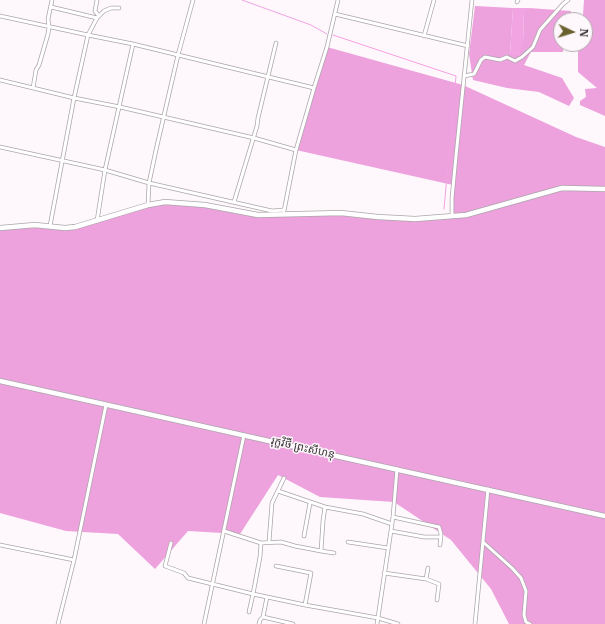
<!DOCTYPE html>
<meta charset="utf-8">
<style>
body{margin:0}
#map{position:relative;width:605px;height:624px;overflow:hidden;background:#fef7fc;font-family:"IBM Plex Serif",serif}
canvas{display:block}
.north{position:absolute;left:553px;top:12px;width:40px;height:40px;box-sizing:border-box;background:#fef7fc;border:1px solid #aea9ad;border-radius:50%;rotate:94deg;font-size:11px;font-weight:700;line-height:16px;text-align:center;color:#373536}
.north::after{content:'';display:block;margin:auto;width:14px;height:18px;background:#6a622e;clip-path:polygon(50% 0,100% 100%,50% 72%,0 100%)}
</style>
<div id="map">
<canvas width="605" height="624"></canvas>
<div class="north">N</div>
</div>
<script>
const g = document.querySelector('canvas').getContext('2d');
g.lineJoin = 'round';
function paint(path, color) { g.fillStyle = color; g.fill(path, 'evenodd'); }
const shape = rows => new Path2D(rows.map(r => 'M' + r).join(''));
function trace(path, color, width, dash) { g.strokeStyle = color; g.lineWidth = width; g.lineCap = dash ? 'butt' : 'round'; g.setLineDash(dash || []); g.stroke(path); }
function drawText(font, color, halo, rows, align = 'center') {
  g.font = font + ' "IBM Plex Serif","Noto Sans Khmer",serif'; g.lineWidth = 3; g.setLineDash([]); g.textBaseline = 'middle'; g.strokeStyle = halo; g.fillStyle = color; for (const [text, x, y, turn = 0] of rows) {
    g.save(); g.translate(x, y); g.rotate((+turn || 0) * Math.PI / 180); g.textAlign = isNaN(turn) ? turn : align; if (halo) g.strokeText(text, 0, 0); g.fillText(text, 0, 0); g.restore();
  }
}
const forest = shape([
 [584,0,605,0,605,116,580,105,580,101,586,97,585,89,597,88,578,72,578,44,585,44,585,20,579,20,583,15],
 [475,6,513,8,510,54,523,43,524,11,529,8,571,11,569,20,561,20,561,44,564,44,563,52,531,52,524,65,562,78,574,98,569,106,539,92,507,88,473,80,469,54],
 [327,47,463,85,576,137,605,147,605,624,509,624,491,589,451,540,394,502,320,497,278,475,240,534,188,531,155,569,118,534,66,531,0,513,0,228,17,226,65,228,157,203,205,205,258,215,341,213,399,219,452,216,453,185,296,150]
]);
const water = shape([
 [513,8,529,8,524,12,523,43,519,56,510,54]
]);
const stream = shape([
 [242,0,311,25,327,34],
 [333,35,456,76,444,209]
]);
const street = shape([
 [97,0,95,11,99,16],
 [517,2,518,0],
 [51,7,97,18],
 [335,14,468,46],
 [0,16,88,35,133,44,314,88],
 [424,36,434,0],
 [464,76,474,74,481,60,485,57,500,60,507,57,515,61,522,57,533,47,540,30,563,4,568,0],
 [0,80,74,98,120,107,254,138,296,150],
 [33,88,36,70,39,65,48,34,49,27,48,19,52,0],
 [0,147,105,170,149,183,272,211,283,210],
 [234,202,257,126,258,118,276,43],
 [148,205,149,183,156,150,178,55,193,0],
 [284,211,296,150,314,88,327,47,338,0],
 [452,216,452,198,456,156,472,0],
 [97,221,105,170,133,44],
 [50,226,74,98,88,35,97,18,104,11,111,8,119,8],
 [278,491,325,507],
 [393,517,439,527,441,534,440,545],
 [224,531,261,543,260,557,253,594,305,605,378,618,398,624],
 [391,531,424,537,441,537],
 [304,536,310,503],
 [269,542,272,503,284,478],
 [348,542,388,548],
 [483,542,512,568,521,578,526,591,524,615,526,622,530,624],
 [171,543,165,566,184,573,188,578,253,594,249,612],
 [261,543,281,542,295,546,321,551,323,521,325,507,363,514,392,524],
 [0,545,74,560],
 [321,551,334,553],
 [276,566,311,573,305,605],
 [384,573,426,579,428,568],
 [426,579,439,584,437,600],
 [263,617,293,624],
 [58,624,74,560,106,405],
 [204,624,244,435],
 [259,624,260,620,263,617,267,597],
 [377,624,393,517,397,469],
 [475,624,488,489]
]);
const secondary = shape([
 [0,228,35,225,65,228,75,227,148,205,165,202,205,205,258,215,341,213,378,217,415,219,466,215,562,188,605,189],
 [0,381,605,516]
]);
const streetNames = [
 ["រុក្ខវិថី ព្រះសីហនុ",303,448,13]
];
paint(forest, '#eda1dd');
paint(water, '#f1a4e1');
trace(stream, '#f1a4e1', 1);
trace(street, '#aca6aa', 4.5);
trace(secondary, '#aca6aa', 6);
trace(street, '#fff', 3);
trace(secondary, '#fff', 4.5);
drawText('11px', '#373536', '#fef7fc', streetNames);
</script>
